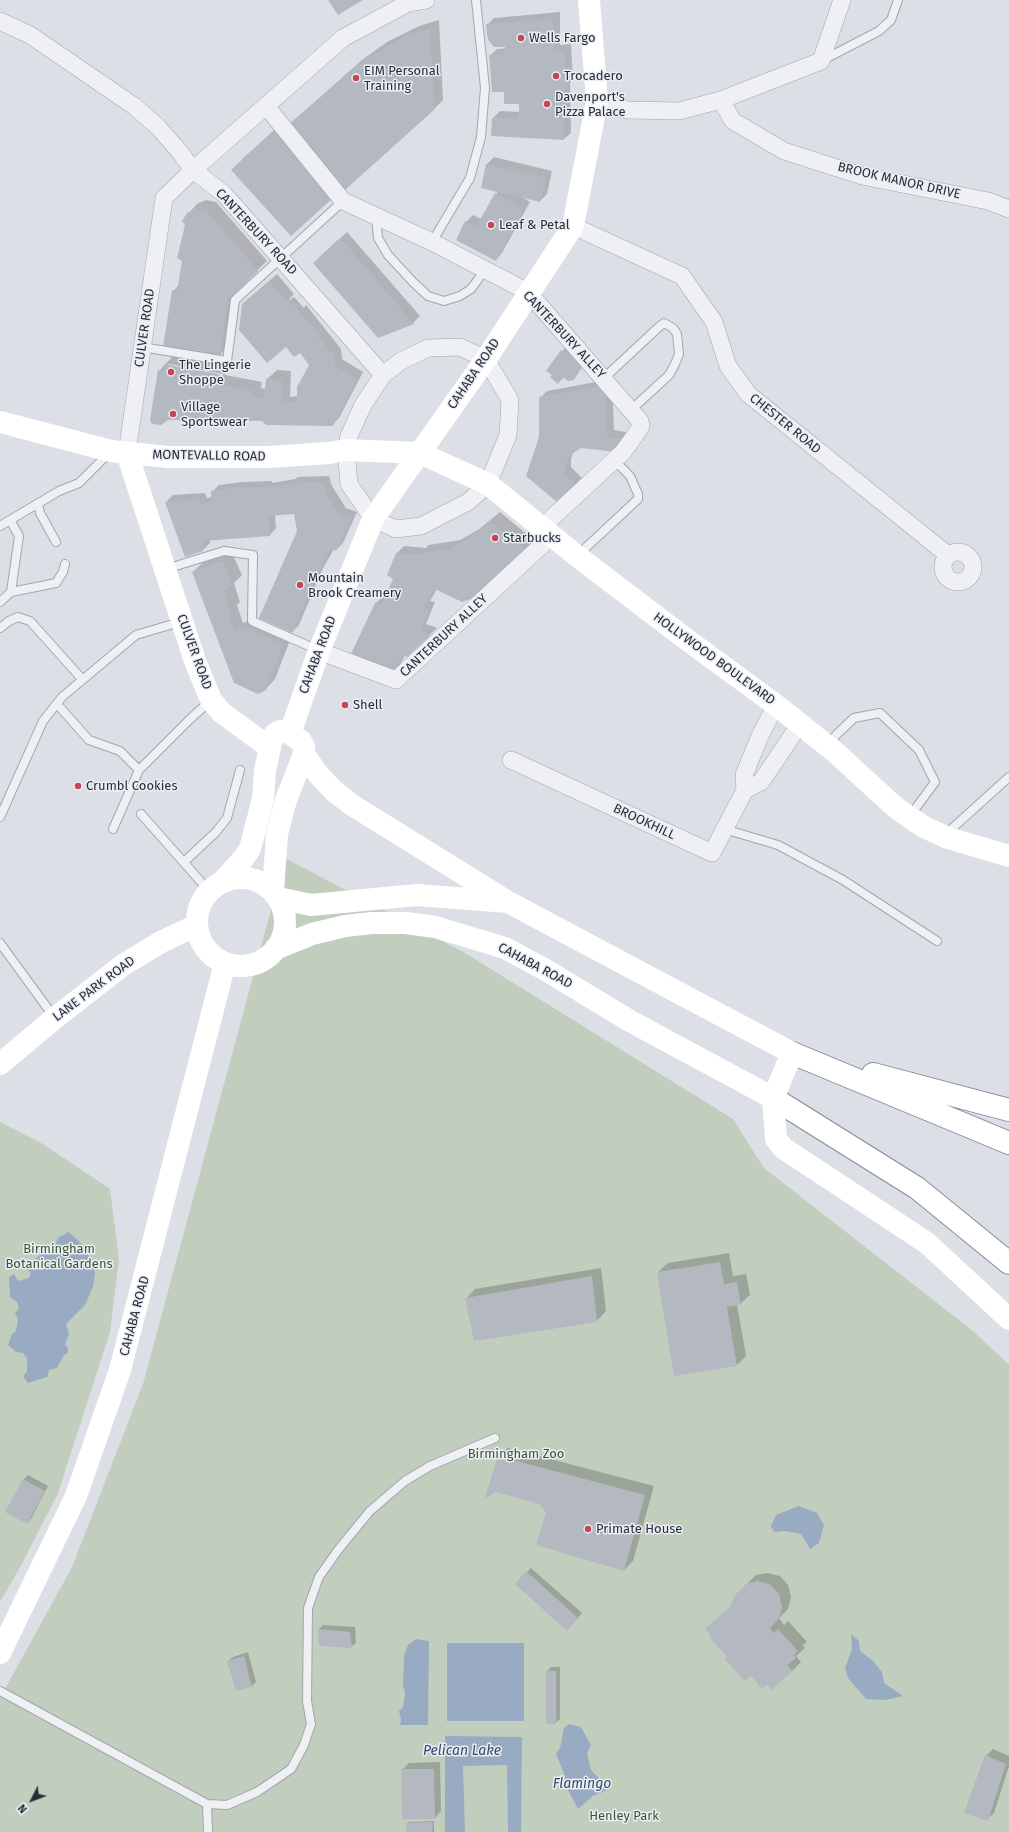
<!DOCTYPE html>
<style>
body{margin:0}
#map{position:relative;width:1009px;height:1832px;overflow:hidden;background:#dcdfe5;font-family:"Fira Sans",sans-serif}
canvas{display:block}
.north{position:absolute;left:12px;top:1780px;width:40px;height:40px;-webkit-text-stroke:3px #ebeef3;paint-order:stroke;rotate:228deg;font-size:11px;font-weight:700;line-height:16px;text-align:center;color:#272d3a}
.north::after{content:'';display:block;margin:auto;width:14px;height:18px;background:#272d3a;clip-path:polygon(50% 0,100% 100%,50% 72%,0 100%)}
</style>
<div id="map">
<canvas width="1009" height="1832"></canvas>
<div class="north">N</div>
</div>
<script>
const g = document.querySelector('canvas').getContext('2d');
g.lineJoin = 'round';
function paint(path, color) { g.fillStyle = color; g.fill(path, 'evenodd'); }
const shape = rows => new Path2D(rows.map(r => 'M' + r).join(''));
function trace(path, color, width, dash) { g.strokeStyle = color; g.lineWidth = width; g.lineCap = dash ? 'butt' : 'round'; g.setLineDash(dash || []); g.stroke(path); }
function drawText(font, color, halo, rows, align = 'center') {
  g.font = font + ' "Fira Sans",sans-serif'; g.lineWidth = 3; g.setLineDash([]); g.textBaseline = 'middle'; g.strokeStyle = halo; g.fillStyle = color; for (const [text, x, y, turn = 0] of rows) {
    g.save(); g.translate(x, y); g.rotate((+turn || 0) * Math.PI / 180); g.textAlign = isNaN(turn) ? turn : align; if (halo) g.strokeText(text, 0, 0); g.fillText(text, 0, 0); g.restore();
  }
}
const green = shape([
 [285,858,465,953,733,1119,764,1168,973,1331,1009,1365,1009,1832,0,1832,0,1698,72,1567,143,1384],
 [0,1122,43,1144,110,1189,119,1259,110,1332,58,1493,23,1562,0,1602]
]);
const water = shape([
 [69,1232,88,1250,89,1261,95,1272,93,1287,85,1305,66,1324,69,1334,65,1345,68,1348,68,1353,64,1355,57,1368,49,1370,47,1377,28,1383,23,1376,27,1372,27,1359,23,1353,16,1352,8,1345,12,1334,16,1331,18,1319,15,1313,19,1308,17,1302,10,1297,9,1277,14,1274,18,1281,29,1278,31,1272,20,1266,27,1265,55,1244,59,1237],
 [799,1506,817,1513,824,1525,819,1543,810,1549,801,1534,785,1531,774,1532,771,1526,776,1515],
 [851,1634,859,1641,860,1651,873,1661,882,1672,884,1683,903,1696,885,1700,866,1699,848,1678,845,1668,852,1649],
 [416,1639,429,1641,428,1725,400,1725,401,1720,399,1711,403,1707,405,1693,403,1685,404,1656,408,1645],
 [447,1643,524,1643,524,1721,447,1721],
 [569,1724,581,1727,591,1745,587,1753,591,1770,609,1789,593,1796,578,1809,565,1784,565,1776,556,1754,560,1748,564,1728],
 [445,1736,522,1737,521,1832,508,1832,507,1765,463,1766,465,1832,445,1832]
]);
const shadow = shape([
 [560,12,560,45,571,44,573,80,570,83,571,133,564,139,493,118,500,111,520,112,520,103,505,91,490,56,497,49,509,48,487,25,494,18],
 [439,20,443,100,433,110,241,160,284,122,290,124,362,60,387,42,419,26],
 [494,157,552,171,547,194,540,201,522,197,530,202,502,253,496,260,466,222,473,215,481,219,498,191,482,187,487,164],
 [206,200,216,202,267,261,234,292,226,348,220,355,173,291,179,285,183,260,188,214,197,204],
 [347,232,420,316,413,323,378,337,321,256],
 [277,274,294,294,289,299,290,300,294,297,304,308,306,305,341,349,342,359,363,372,339,418,332,425,262,420,159,371,174,355,227,365,225,375,262,382,261,388,266,389,267,379,277,370,291,371,290,397,298,396,310,365,300,351,286,346,243,304],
 [169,364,223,374,223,376,167,365],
 [567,346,587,360,573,379,564,377,558,383,553,375,562,351],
 [612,379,614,430,626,432,623,444,581,447,574,451,571,459,571,467,582,478,558,502,540,437,540,398,547,391],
 [329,476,332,486,346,508,357,512,343,543,336,550,334,549,322,570,299,625,292,632,298,531,295,512,275,515,276,528,270,535,210,540,210,543,203,550,166,502,173,495,205,493,207,498,212,497,212,492,219,485,242,482,272,481,272,483,295,479,298,477],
 [500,512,535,541,526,550,437,589,430,601,435,602,426,624,437,628,407,656,405,655,400,665,393,672,351,656,376,603,383,596,385,598,395,578,397,553,404,546,426,548,428,545,460,540,478,530],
 [232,553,242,575,234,583,240,602,237,605,243,623,255,619,292,635,275,679,266,689,193,572,202,563],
 [729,1253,733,1276,746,1274,750,1295,740,1304,737,1305,746,1356,737,1365,658,1272,668,1263],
 [601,1268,606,1311,597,1321,466,1299,475,1289],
 [508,1448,654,1486,633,1561,624,1570,547,1513,541,1504,499,1457],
 [28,1475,48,1486,31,1519,27,1523,23,1480],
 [531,1568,582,1613,572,1625,527,1572],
 [767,1573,780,1576,788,1585,791,1597,788,1609,779,1618,784,1625,788,1621,807,1642,803,1645,805,1648,796,1656,801,1662,792,1671,767,1683,728,1657,732,1606,737,1594,756,1575],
 [323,1625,355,1627,356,1643,351,1647,319,1629],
 [248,1652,256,1682,252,1686,237,1690,228,1661,233,1657],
 [551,1667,560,1667,560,1719,555,1723,547,1671],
 [993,1749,1009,1756,1009,1766,994,1813,987,1819,986,1756],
 [440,1762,441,1811,435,1818,402,1770,409,1763],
 [434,1821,434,1832,407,1832,407,1824,409,1822]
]);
const building = shape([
 [328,0,363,0,338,15],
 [553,19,554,51,564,51,567,87,564,88,564,140,491,136,492,118,519,119,519,104,504,104,504,92,492,92,489,55,505,54,505,47,494,47,489,41,487,35,486,24],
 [430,29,434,110,345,190,289,124,363,61,409,34],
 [274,130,334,197,291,236,231,170],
 [486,164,546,178,540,202,481,188],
 [495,193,524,209,496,261,456,240,465,221,476,227],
 [196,209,206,211,258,271,228,300,220,356,163,347,172,290,177,291,182,261,177,258,185,225,182,221,187,213],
 [340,238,414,324,378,338,313,263],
 [269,281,287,302,289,300,320,335,318,337,335,356,335,366,357,379,333,426,266,425,262,421,168,420,161,425,152,424,150,420,158,370,163,371,164,364,218,374,217,384,253,391,252,397,264,399,266,379,282,380,281,403,297,402,297,387,309,365,300,353,294,357,286,347,267,363,239,330,242,304],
 [561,350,569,355,570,352,584,364,574,380,568,381,563,377,558,384,550,377,552,375,546,371],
 [605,385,607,437,620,438,616,452,581,448,569,456,565,466,565,474,576,485,558,503,526,476,539,437,539,397],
 [322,482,326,494,339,515,351,519,336,551,331,548,316,578,292,633,259,618,297,531,294,514,268,516,270,536,203,541,203,551,185,557,165,502,199,499,200,504,211,502,211,491,234,488,265,487,290,484],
 [490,521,527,551,476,597,462,602,435,589,424,608,429,609,420,631,431,635,407,657,402,655,393,673,350,656,375,603,381,606,393,579,387,575,396,553,418,554,450,549,468,539],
 [223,561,233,585,224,591,231,612,228,613,234,632,245,628,283,644,266,690,258,694,234,683,192,572],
 [720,1262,724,1284,737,1282,741,1305,727,1307,737,1366,674,1376,657,1272],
 [592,1276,597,1322,474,1341,465,1298],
 [498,1456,645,1495,624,1571,536,1545,546,1513,540,1504,495,1492,484,1500],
 [23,1479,45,1491,27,1524,5,1512],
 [526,1571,578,1618,567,1631,515,1584],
 [758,1581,771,1585,779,1594,782,1607,779,1619,770,1628,774,1633,778,1629,798,1651,794,1655,796,1658,787,1665,793,1671,771,1690,767,1685,762,1689,751,1676,744,1681,725,1659,727,1657,710,1638,711,1636,705,1629,730,1607,736,1594,746,1584],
 [318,1629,350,1632,352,1648,319,1646],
 [244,1656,252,1687,236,1691,227,1661],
 [546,1671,556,1671,556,1724,546,1724],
 [985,1755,1006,1764,988,1821,964,1813],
 [401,1769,434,1769,435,1819,402,1819],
 [433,1822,432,1832,406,1832,406,1823]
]);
const lane = shape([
 [823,60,879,31,891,20,898,0],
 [376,217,378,238,388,255,413,282,428,296,444,301,460,296,471,289,485,270],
 [432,242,470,178,481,137,485,88,476,0],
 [142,347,227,361,235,300,343,201],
 [604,378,660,326,664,323,673,328,677,334,679,354,675,364,669,375,631,410],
 [38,504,40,513,56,542],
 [10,520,19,536,11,592],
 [0,526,59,491,79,483,109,453],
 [578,555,638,499,638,494,630,476,614,460],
 [166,569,224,551,253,555,252,621,318,650],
 [0,602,11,592,56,583,63,572,65,564],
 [0,628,9,621,18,617,30,621,82,679],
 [57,704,89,740,120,751,139,770],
 [828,746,837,734,854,718,880,713,919,750,935,782,910,816],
 [141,814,209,891],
 [0,817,43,721,62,697,136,635,180,622],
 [113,829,139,770,188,721,211,700],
 [724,829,778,845,843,880,937,941],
 [946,834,1009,777],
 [184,862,216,832,227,818,240,770],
 [0,943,54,1017],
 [0,1691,207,1804,227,1805,257,1792,291,1769,304,1745,311,1724,307,1701,308,1608,319,1577,338,1550,370,1511,405,1481,430,1466,495,1438],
 [207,1804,208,1832]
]);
const street = shape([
 [0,21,30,35,134,106,158,127,179,151,193,170,224,194,383,375],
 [721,100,733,121,784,151,862,176,988,201,1009,209],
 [597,101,628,110,679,111,721,100,821,61,842,0],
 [266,106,343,201,432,242,528,292,640,421,641,426,636,434,623,452,542,527],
 [573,226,682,276,714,322,728,366,748,394,948,555],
 [460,347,486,359,510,400,508,435,488,484,468,502,421,526,396,529,373,519,349,484,346,450,349,436,363,405,383,375,401,361,428,348,460,347],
 [127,453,164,198,193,170,343,38,408,3,426,0],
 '943 567a15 15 0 1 1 30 0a15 15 0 1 1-30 0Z',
 [319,651,396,680,553,535],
 [511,760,712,853,745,790,744,775,760,736,776,705],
 [745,790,761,782,800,724]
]);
const secondary = shape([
 [0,422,111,451,168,457,269,457,329,453,346,450,420,453,488,484,577,556,686,639,776,705,835,752,895,807,909,817,924,827,948,838,1009,856],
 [127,453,195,661,211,700,221,712,270,748],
 [290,733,319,651,373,519,486,359,573,226,597,101,589,0],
 [304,754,318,774,334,791,352,805,505,900],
 '197 922a44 44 0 1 1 88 0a44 44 0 1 1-88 0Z',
 [222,882,243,859,250,849,263,799,265,771,271,742,275,734,280,731,286,731,301,741,304,747,304,754,286,800,277,834,273,892],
 [278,898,311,905,417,895,508,902,792,1053,773,1098,776,1139,783,1148,927,1243,1009,1319],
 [275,949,312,934,345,926,372,923,406,923,435,927,505,948,544,969,630,1021,773,1098],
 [0,1064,55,1018,123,965,161,942,197,925],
 [0,1653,76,1496,120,1370,225,963]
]);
const highway = shape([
 [792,1053,1009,1143],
 [873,1074,1009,1110],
 [773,1098,917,1188,1009,1263]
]);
const markers = [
 [521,38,4,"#c34854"],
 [556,76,4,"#c34854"],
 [356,78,4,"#c34854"],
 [547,104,4,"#c34854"],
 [491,225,4,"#c34854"],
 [171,372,4,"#c34854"],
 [173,414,4,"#c34854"],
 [495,538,4,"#c34854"],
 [300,585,4,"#c34854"],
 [345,705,4,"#c34854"],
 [78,786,4,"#c34854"],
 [588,1529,4,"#c34854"]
];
const poiNames = [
 ["Wells Fargo",529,38],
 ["EIM Personal",364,71],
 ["Training",364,86],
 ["Trocadero",564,76],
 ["Davenport's",555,97],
 ["Pizza Palace",555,112],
 ["Leaf & Petal",499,225],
 ["The Lingerie",179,365],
 ["Shoppe",179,380],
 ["Village",181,407],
 ["Sportswear",181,422],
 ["Starbucks",503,538],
 ["Mountain",308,578],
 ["Brook Creamery",308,593],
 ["Shell",353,705],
 ["Crumbl Cookies",86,786],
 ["Primate House",596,1529]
];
const streetNames = [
 ["BROOK MANOR DRIVE",899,181,13],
 ["CANTERBURY ROAD",256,232,47],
 ["CULVER ROAD",145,328,-82],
 ["CANTERBURY ALLEY",564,335,47],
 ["CAHABA ROAD",474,374,-56],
 ["CHESTER ROAD",785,424,39],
 ["MONTEVALLO ROAD",209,456,1],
 ["CANTERBURY ALLEY",444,636,-43],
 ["CULVER ROAD",194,652,70],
 ["CAHABA ROAD",318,655,-69],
 ["HOLLYWOOD BOULEVARD",714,659,36],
 ["BROOKHILL",644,822,25],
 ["CAHABA ROAD",535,966,28],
 ["LANE PARK ROAD",94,989,-37],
 ["CAHABA ROAD",135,1316,-75]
];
const parkNames = [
 ["Birmingham",59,1249],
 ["Botanical Gardens",59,1264],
 ["Birmingham Zoo",516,1454],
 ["Henley Park",624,1816]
];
const waterNames = [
 ["Pelican Lake",462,1751],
 ["Flamingo",582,1784]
];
paint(green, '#c1cebe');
paint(water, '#99abc3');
paint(shadow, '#0003');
paint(building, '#b4b8c1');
trace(lane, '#a2a6ae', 10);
trace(street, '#a2a6ae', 18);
trace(highway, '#858c9a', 24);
trace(lane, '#eef0f4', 8);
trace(street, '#eef0f4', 17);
trace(secondary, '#fff', 22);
trace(highway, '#fff', 22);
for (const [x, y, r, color] of markers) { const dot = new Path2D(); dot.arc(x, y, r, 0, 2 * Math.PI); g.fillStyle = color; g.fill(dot); trace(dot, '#ebeef3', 1.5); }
drawText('13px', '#272d3a', '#ebeef3', poiNames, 'left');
drawText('13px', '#272d3a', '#ebeef3', streetNames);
drawText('13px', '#3a5535', '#ebeef3', parkNames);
drawText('italic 14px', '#344a6b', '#ebeef3', waterNames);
</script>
